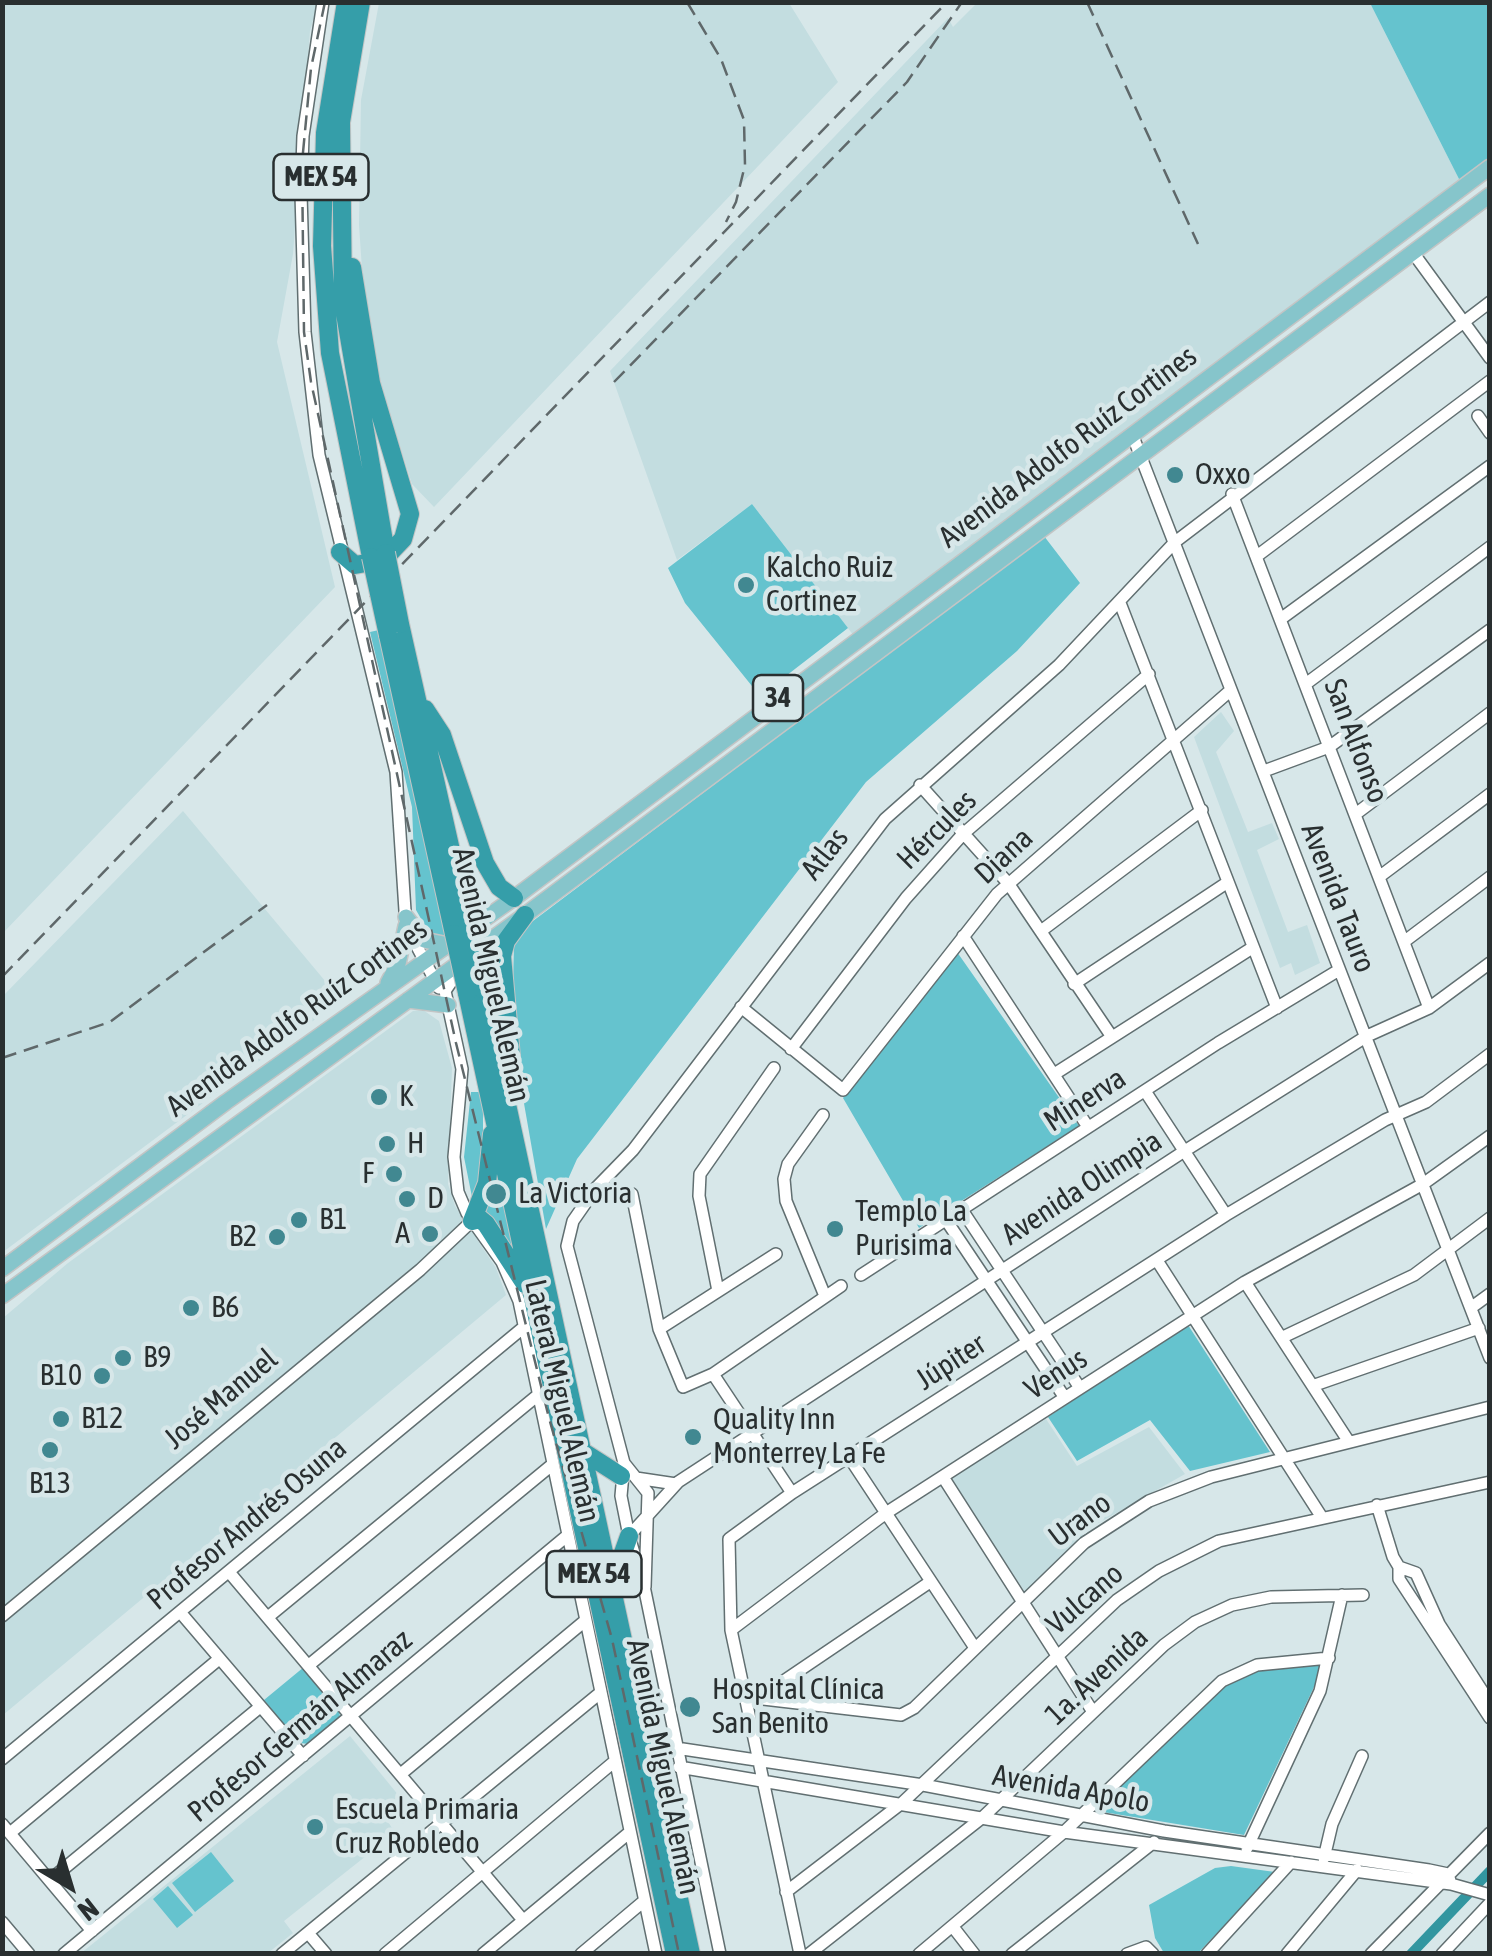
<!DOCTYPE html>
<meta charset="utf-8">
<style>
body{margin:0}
#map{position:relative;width:1492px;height:1956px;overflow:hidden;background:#d7e7e9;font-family:"Asap Condensed",sans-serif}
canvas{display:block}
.frame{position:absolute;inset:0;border:5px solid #292f30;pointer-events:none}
.north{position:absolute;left:20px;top:1836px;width:100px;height:100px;-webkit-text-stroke:8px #d7e7e9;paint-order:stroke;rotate:142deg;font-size:28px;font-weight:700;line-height:40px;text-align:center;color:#292f30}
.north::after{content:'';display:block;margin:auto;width:35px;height:45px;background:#292f30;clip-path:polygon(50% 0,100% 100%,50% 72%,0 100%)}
</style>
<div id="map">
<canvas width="1492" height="1956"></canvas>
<div class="frame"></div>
<div class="north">N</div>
</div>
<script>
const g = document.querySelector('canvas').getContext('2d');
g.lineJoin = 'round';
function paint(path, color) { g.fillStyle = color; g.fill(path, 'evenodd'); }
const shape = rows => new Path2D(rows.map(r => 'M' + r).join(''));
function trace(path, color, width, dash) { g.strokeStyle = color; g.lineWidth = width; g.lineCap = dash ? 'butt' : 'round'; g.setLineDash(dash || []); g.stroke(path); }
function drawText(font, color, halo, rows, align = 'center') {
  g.font = font + ' "Asap Condensed",sans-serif'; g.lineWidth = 9; g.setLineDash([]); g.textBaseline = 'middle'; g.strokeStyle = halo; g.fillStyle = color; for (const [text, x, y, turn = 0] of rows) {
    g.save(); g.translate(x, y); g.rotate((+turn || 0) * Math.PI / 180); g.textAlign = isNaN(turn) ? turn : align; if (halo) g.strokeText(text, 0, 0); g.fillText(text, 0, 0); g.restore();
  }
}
const built = shape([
 [3,3,318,3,310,31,293,254,277,342,335,587,3,933],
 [379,3,789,3,838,82,434,507,412,484,367,342,359,225,361,100],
 [977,3,1370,3,1460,181,854,636,752,504,677,560,610,371,948,18,953,27],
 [1221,712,1234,731,1216,752,1248,832,1272,823,1279,839,1257,850,1288,932,1307,925,1320,963,1295,975,1291,963,1280,968,1194,737],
 [183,811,341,1000,3,1252,3,996],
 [423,1010,439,1021,452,1068,448,1184,455,1206,496,1268,506,1295,3,1715,3,1318,68,1263,413,1011],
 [1046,1419,1077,1466,1149,1427,1185,1474,1090,1528,1025,1592,950,1478],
 [350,1736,404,1802,387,1820,395,1833,284,1921,293,1933,268,1953,80,1954]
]);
const green = shape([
 [1370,3,1489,3,1489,159,1460,181],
 [752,504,848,628,760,696,685,603,668,568],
 [1044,536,1080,583,1017,651,866,782,577,1159,546,1229,522,1092,513,984,514,945,521,930],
 [379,630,447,938,431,936,416,910,412,807,370,632],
 [957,952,1079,1126,919,1228,843,1098],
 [471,1092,483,1092,483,1168,474,1207,464,1157],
 [498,1154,514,1251,480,1208],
 [1188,1325,1270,1452,1190,1471,1150,1420,1077,1461,1048,1417],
 [1319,1662,1322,1670,1244,1835,1091,1810,1220,1686,1250,1671],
 [304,1667,339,1709,340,1718,309,1744,299,1743,264,1700],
 [211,1852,234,1881,195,1912,172,1883],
 [1231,1866,1275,1872,1198,1953,1164,1953,1155,1938,1149,1905,1215,1868],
 [168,1886,193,1915,177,1928,153,1899]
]);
const canal = shape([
 [1411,1954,1490,1871]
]);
const minor = shape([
 [323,2,303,136,301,194,305,332,319,455,396,772,406,926,439,988],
 [1414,254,1490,358],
 [1478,416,1490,433],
 [1132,434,1490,1358],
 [1232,494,1429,1008],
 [1257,556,1490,381],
 [1120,603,1277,1008],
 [1282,618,1490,466],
 [1307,683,1490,547],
 [1264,771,1329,747,1490,630],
 [920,785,1008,883,1112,1037],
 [1357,813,1490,713],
 [1379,877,1490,794],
 [1041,931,1202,810],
 [963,936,1088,1127],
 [1405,941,1490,877],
 [458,972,445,991,462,1069,454,1157,458,1192,467,1213,502,1262,519,1301,656,1954],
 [1074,984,1228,882],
 [741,1007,843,1090,997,894,1231,690],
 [791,1049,906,898,963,834,1149,674],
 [1056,1073,1252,948],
 [1145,1091,1226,1215],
 [823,1115,788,1164,784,1179,786,1201,825,1296],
 [632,1194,659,1329,683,1387,713,1374,841,1286],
 [962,1210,1080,1388],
 [946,1220,1065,1398],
 [1158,1262,1321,1516],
 [861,1275,1218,1043,1339,970],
 [1245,1282,1349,1442],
 [718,1291,699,1196,700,1174,774,1068],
 [1472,1307,1490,1294],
 [659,1329,776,1254],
 [1283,1337,1414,1275,1490,1218],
 [713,1374,792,1493],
 [1315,1385,1479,1328],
 [849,1457,975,1648],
 [624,1463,648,1493,645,1587],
 [943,1477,1093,1712],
 [636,1478,676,1484],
 [1377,1505,1393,1557,1399,1567,1416,1573,1439,1624,1490,1703],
 [629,1536,678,1482,1183,1152,1367,1036,1429,1008,1490,963],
 [1399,1567,1399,1579,1490,1718],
 [229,1572,523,1920],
 [180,1612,303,1756],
 [2,1616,420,1270,472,1221],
 [268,1617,538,1395],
 [731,1630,886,1513,1245,1282,1423,1184,1490,1136],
 [309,1665,553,1464],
 [746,1697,901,1715,914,1708,1084,1543,1149,1501,1211,1477,1490,1407],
 [760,1697,930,1582],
 [676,1748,923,1785,1164,1831,1429,1870,1448,1874,1451,1884],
 [2,1759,524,1327],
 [679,1767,1064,1832,1451,1884,1490,1895],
 [402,1773,586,1620],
 [2,1824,92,1931],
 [10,1833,219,1659],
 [1247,1848,1320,1691,1342,1595],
 [1324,1858,1332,1824,1362,1756],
 [50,1880,260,1707],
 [786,1892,902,1803,1117,1600,1159,1571,1219,1541,1490,1482],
 [2,1922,29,1954],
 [953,1927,974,1954],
 [308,1933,326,1954],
 [64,1954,568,1535],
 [282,1954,600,1693],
 [385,1954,615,1761],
 [483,1954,630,1832],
 [581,1954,644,1901],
 [720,1954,645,1591,629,1536,621,1496,624,1463,567,1246,573,1221,596,1188,633,1150,885,819,1059,665,1175,542,1490,302],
 [800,1954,731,1630,729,1539,792,1493,1226,1215,1385,1120,1426,1102,1490,1054],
 [809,1954,983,1817,1164,1645,1195,1622,1232,1605,1271,1597,1363,1595],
 [919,1954,1064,1832,1222,1681,1257,1665,1329,1658],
 [1012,1954,1154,1842],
 [1127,1954,1146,1947,1153,1954],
 [1207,1954,1291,1862],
 [1287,1954,1357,1870],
 [1371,1954,1490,1833],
 [1442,1954,1490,1903]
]);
const major = shape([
 [406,917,424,940,448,945],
 [388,983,398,964,406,926],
 [408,1000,448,1005],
 [2,1269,226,1102,514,898,1490,167],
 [2,1296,525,915,1490,195]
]);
const highway = shape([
 [346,2,325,133,322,246,330,353,371,557],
 [361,2,341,122,343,302,386,553],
 [340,552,355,565,383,560,403,539,410,514,371,383,352,267],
 [400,624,468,926],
 [388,635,454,934],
 [425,709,442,735,485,863,499,887,514,898],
 [482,989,691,1954],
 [467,993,675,1954],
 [506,1081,511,1057,502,956,506,941,525,915],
 [492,1134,487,1183,472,1221,480,1219,486,1224,525,1284],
 [585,1453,621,1476],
 [614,1578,629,1536]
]);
const rail = shape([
 [325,2,311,68,302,163,304,332,311,382,456,1043,549,1418,612,1639,679,1954],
 [687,2,721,59,744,120,745,165,736,202,726,222],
 [1087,2,1198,244],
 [614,382,907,82,962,2],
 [2,977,947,2],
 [2,1058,110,1022,267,905]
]);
const highwayBridge = shape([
 [386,553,400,624],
 [371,557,388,635],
 [468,926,482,989],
 [454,934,467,993]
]);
const markers = [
 [1175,475,10,"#418891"],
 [746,585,10,"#418891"],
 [379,1097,10,"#418891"],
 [387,1144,10,"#418891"],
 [394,1174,10,"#418891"],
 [496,1194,12,"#418891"],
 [407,1199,10,"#418891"],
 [299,1220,10,"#418891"],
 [835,1229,10,"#418891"],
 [430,1234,10,"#418891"],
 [277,1237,10,"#418891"],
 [191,1308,10,"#418891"],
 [123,1358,10,"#418891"],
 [102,1376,10,"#418891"],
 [61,1419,10,"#418891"],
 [693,1437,10,"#418891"],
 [50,1450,10,"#418891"],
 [690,1707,12,"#418891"],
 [315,1827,10,"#418891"]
];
const shields = [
 [321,177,95],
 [778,698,50],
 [594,1574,95]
];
const shieldNames = [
 ["MEX 54",321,177],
 ["34",778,698],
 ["MEX 54",594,1574]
];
const streetNames = [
 ["Avenida Adolfo Ruíz Cortines",1068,447,-37],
 ["San Alfonso",1356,741,69],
 ["Hércules",937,830,-45],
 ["Atlas",825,854,-52],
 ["Diana",1004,856,-43],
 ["Avenida Tauro",1338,898,69],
 ["Avenida Miguel Alemán",491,975,77],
 ["Avenida Adolfo Ruíz Cortines",297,1018,-36],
 ["Minerva",1085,1100,-33],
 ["Avenida Olimpia",1082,1188,-33],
 ["Júpiter",951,1362,-33],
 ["Venus",1056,1374,-33],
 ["José Manuel",221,1399,-40],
 ["Lateral Miguel Alemán",562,1401,77],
 ["Urano",1080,1520,-37],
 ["Profesor Andrés Osuna",247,1524,-40],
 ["Vulcano",1085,1599,-41],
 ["1a. Avenida",1097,1676,-43],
 ["Profesor Germán Almaraz",300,1726,-40],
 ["Avenida Miguel Alemán",663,1767,78],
 ["Avenida Apolo",1071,1789,10]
];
const poiNames = [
 ["Oxxo",1195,475],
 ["Kalcho Ruiz",766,568],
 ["Cortinez",766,602],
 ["K",399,1097],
 ["H",407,1144],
 ["F",374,1174,"right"],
 ["La Victoria",518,1194],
 ["D",427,1199],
 ["Templo La",855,1212],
 ["Purisima",855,1246],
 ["B1",319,1220],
 ["A",410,1234,"right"],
 ["B2",257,1237,"right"],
 ["B6",211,1308],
 ["B9",143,1358],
 ["B10",82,1376,"right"],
 ["B12",81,1419],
 ["Quality Inn",713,1420],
 ["Monterrey La Fe",713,1454],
 ["B13",50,1484,"center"],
 ["Hospital Clínica",712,1690],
 ["San Benito",712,1724],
 ["Escuela Primaria",335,1810],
 ["Cruz Robledo",335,1844]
];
paint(built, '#c3dde0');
paint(green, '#65c3ce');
trace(canal, '#3296a0', 10);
trace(minor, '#616f71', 14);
trace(major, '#c3c5c5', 18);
trace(highway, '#c3c5c5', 20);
trace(minor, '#fff', 11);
trace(major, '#86c5cb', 15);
trace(highway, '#359ea9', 18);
trace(rail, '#5f686a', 2.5, [15, 8]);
trace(highwayBridge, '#c3c5c5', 20, []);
trace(highwayBridge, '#359ea9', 18);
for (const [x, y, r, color] of markers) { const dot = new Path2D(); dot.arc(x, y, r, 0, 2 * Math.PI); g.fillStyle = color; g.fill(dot); trace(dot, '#d7e7e9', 4); }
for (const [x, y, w] of shields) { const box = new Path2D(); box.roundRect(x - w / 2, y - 23, w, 46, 8); g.fillStyle = '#d7e7e9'; g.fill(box); trace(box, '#292f30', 2.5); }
drawText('bold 28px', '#292f30', null, shieldNames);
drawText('30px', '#292f30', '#d7e7e9', streetNames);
drawText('30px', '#292f30', '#d7e7e9', poiNames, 'left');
</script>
